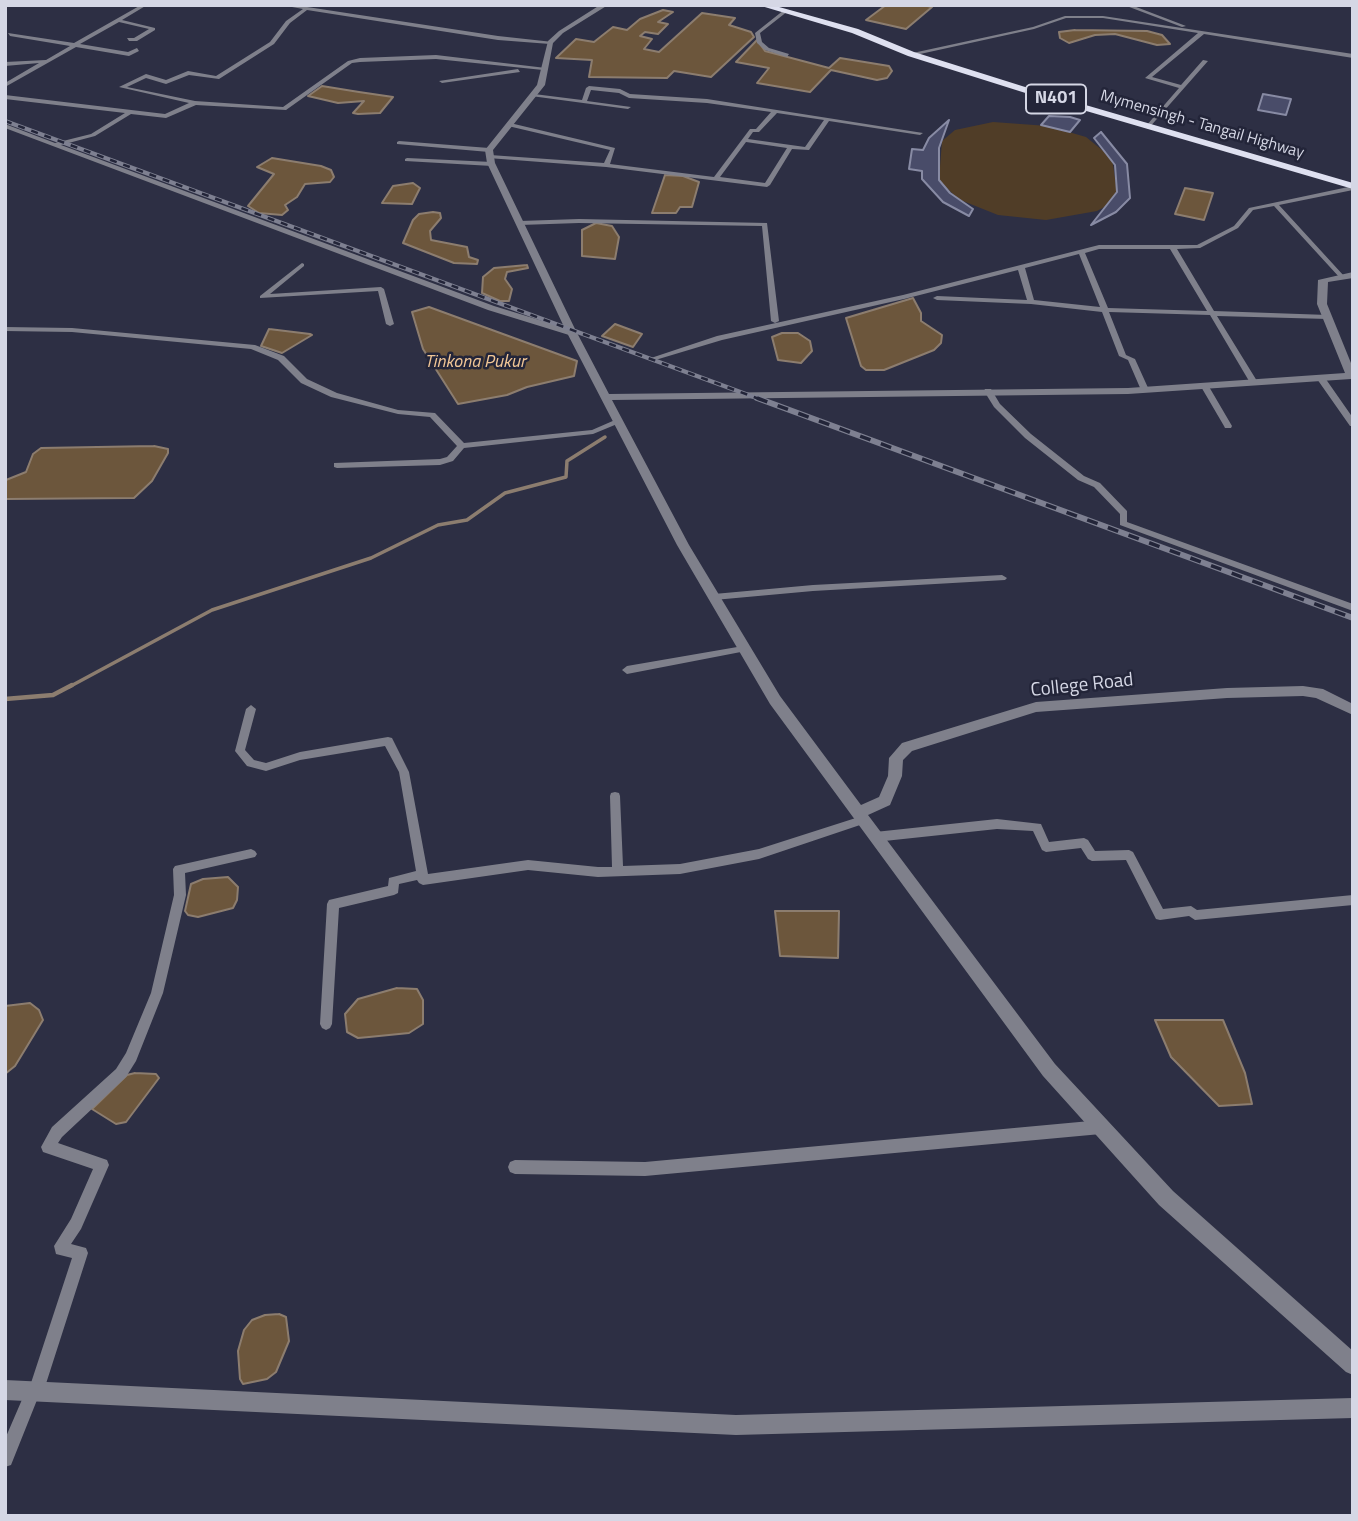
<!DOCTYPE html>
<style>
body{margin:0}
#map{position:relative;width:1358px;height:1521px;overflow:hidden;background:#2d2f44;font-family:"Titillium Web",sans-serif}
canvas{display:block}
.frame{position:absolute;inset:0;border:7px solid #d5d7e5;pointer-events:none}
</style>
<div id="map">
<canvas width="1358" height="1521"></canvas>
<div class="frame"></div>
</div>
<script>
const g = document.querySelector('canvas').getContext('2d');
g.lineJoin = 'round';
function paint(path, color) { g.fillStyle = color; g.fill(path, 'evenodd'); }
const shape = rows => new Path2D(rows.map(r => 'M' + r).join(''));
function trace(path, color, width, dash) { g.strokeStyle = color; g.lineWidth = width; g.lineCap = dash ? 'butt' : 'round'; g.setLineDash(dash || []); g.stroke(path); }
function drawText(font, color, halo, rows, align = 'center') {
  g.font = font + ' "Titillium Web",sans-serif'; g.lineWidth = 5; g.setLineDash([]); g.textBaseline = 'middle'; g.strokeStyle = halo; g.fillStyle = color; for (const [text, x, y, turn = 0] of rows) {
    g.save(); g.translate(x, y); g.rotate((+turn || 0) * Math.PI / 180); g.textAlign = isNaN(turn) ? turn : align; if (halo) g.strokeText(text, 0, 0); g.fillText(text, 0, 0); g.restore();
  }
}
const green = shape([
 [993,122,1048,126,1086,137,1112,158,1117,192,1108,205,1097,211,1046,220,998,215,958,199,939,180,942,141,955,130]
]);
const water = shape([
 [886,5,923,5,932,7,906,29,866,20,886,5],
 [663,10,673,12,658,22,668,24,658,34,645,32,640,36,652,39,644,49,659,52,702,13,735,18,729,25,751,32,754,37,711,77,674,71,667,78,589,77,592,60,556,58,576,39,594,42,613,27,627,30,640,19,663,10],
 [1075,30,1147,31,1162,35,1170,44,1157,45,1115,34,1095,35,1069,43,1060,38,1059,32,1075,30],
 [757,40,765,51,829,68,840,58,889,66,892,71,887,78,877,80,831,70,810,92,757,83,769,68,736,62,757,40],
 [322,86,359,92,393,97,380,113,358,114,353,113,364,101,338,103,308,96,322,86],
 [272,158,321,166,331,170,334,177,330,182,305,184,297,197,285,205,288,210,282,215,259,213,248,206,274,174,257,167,272,158],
 [665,175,683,176,699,182,692,207,680,207,676,213,652,213,665,175],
 [413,183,420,188,412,204,382,203,393,186,413,183],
 [1185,188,1213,193,1204,220,1175,214,1185,188],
 [433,212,440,213,441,218,430,231,431,240,467,247,469,257,478,260,477,264,454,263,403,243,413,220,419,214,433,212],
 [596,223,612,226,619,237,615,259,582,256,582,230,596,223],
 [527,265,528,268,507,272,505,279,512,289,509,301,500,301,482,293,483,277,494,268,527,265],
 [913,298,921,313,921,321,942,335,941,343,934,350,884,370,866,370,861,366,846,318,913,298],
 [429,307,577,361,574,376,527,387,507,395,458,404,423,349,412,312,429,307],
 [615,324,642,334,633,347,602,336,615,324],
 [269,329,310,334,312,335,282,353,261,346,269,329],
 [782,333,798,333,810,341,812,351,801,363,778,360,772,337,782,333],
 [154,446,168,449,168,453,152,481,134,498,5,499,6,480,26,472,33,454,41,448,154,446],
 [228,877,238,887,237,900,233,908,198,917,188,915,185,911,191,884,203,879,228,877],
 [775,911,839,911,838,958,780,956,775,911],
 [397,988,417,989,423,1000,423,1024,409,1033,369,1037,358,1038,347,1032,345,1014,358,999,397,988],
 [30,1003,39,1010,43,1020,15,1066,5,1074,5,1006,30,1003],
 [1155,1020,1223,1020,1245,1073,1252,1104,1219,1106,1171,1057,1155,1020],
 [135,1073,156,1074,159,1078,126,1122,116,1124,92,1109,127,1075,135,1073],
 [279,1314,286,1317,289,1341,276,1372,267,1379,243,1384,240,1379,238,1351,244,1330,252,1320,265,1315,279,1314]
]);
const streamFar1 = shape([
 [69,687,212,610,371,558,438,525,467,520,505,493,566,477,567,461,605,437]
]);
const stream = shape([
 [5,699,53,695,72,685]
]);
const building = shape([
 [1263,94,1291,99,1286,115,1258,110,1263,94],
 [1049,116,1070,117,1080,120,1070,132,1041,125,1049,116],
 [949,120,939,148,939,180,950,193,973,209,969,216,943,202,922,179,922,171,909,169,912,149,923,150,929,138,949,120],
 [1101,132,1127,164,1130,198,1116,212,1091,225,1117,192,1115,165,1094,138,1101,132]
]);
const minor = shape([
 [141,5,147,5,122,20,155,28,155,30,137,41,129,41,127,38,134,38,149,29,119,22,80,44,128,52,137,48,139,51,129,56,76,47,5,87,5,83,39,63,5,66,5,62,46,60,70,46,10,36,8,33,74,43,141,5],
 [281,5,294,5,498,36,553,42,550,44,498,40,307,10,290,23,274,44,219,79,189,75,166,84,146,78,127,87,195,101,283,107,348,61,360,58,436,55,546,68,543,70,436,59,360,62,352,63,286,110,196,105,166,118,131,114,95,136,61,145,494,306,575,331,575,335,569,335,488,310,5,128,5,124,55,143,91,134,125,113,5,99,5,95,165,114,189,103,119,87,146,74,166,80,188,71,216,76,270,42,286,21,303,9,281,5],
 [1124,5,1131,5,1186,26,1182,27,1124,5],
 [784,10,788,11,760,33,762,42,769,48,789,54,787,57,765,50,757,43,755,33,784,10],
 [1065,16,1103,16,1353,54,1353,58,1204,34,1152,77,1181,85,1203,60,1208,61,1148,129,1145,127,1146,126,1179,88,1145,78,1198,33,1103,18,1066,18,1034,29,911,56,908,54,1033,27,1065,16],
 [518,69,520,72,442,83,439,81,518,69],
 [589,86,620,89,630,94,707,99,923,133,920,135,829,121,809,150,792,149,770,185,767,187,606,167,488,158,488,156,490,155,604,163,610,150,508,126,508,124,510,123,615,148,610,164,714,177,750,129,756,129,771,112,707,103,629,98,619,93,591,90,587,101,631,107,628,109,531,96,534,94,582,100,586,88,589,86],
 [777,113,824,120,805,147,748,139,753,132,759,132,777,113],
 [746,142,787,148,765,183,720,177,746,142],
 [399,141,489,148,492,150,489,152,397,144,397,142,399,141],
 [407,158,492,162,495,164,492,166,405,161,405,159,407,158],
 [1353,186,1353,190,1279,205,1344,276,1344,278,1340,278,1274,206,1253,210,1238,228,1200,248,1177,249,1214,311,1328,315,1332,317,1328,319,1217,316,1257,381,1253,383,1249,381,1210,315,1109,312,1126,355,1135,359,1149,390,1145,392,1141,390,1128,360,1119,356,1102,312,1031,304,937,300,933,298,937,296,1027,300,1018,270,904,299,722,340,652,361,648,359,717,336,903,295,1099,245,1197,245,1234,226,1249,208,1353,186],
 [1099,249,1170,249,1207,311,1108,308,1085,253,1099,249],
 [1079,254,1100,307,1034,300,1025,268,1079,254],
 [579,219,767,223,779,321,775,323,771,321,762,226,579,223,520,225,517,223,520,221,579,219],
 [302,263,304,264,304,266,270,294,381,287,384,289,394,324,390,326,386,324,378,291,260,298,260,296,302,263],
 [5,327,72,328,255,345,284,356,307,379,337,393,398,410,435,413,464,443,592,430,615,420,618,420,622,422,593,434,464,448,453,461,440,465,337,468,334,467,334,463,440,459,447,457,457,446,430,417,398,414,331,397,301,383,278,360,251,349,72,332,5,331,5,327],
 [1317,375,1323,375,1353,418,1353,426,1350,426,1317,379,1317,375],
 [1201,383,1208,385,1232,426,1231,428,1225,428,1224,426,1200,385,1201,383],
 [985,389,991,389,1000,404,1031,434,1084,476,1100,483,1127,511,1127,522,1353,604,1353,611,1120,525,1120,514,1094,487,1078,480,1025,438,994,407,984,391,985,389],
 [1002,575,1007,578,1005,580,813,591,714,600,709,597,714,594,813,585,1002,575],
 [743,646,746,647,748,649,746,651,627,674,622,670,627,666,743,646],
 [251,705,256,709,245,750,254,760,266,763,300,752,388,737,392,738,409,772,428,874,528,860,598,867,612,867,610,796,611,793,615,792,619,793,620,796,623,866,680,864,759,849,862,816,866,817,867,820,866,823,759,859,680,874,598,877,528,870,423,885,419,883,417,880,399,884,398,893,394,895,339,908,332,1024,330,1028,326,1030,322,1028,320,1024,327,904,329,900,388,886,389,878,416,871,399,772,385,746,300,760,266,771,247,766,235,751,246,709,251,705],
 [997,819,1041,824,1049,842,1084,838,1088,840,1095,851,1129,850,1133,852,1163,909,1191,906,1197,910,1353,895,1353,905,1195,920,1189,916,1160,920,1156,919,1126,860,1092,861,1088,859,1081,848,1046,852,1042,850,1033,831,997,829,875,842,871,840,869,837,871,834,875,832,997,819],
 [251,849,255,851,257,854,255,857,185,873,186,895,163,993,136,1061,126,1077,62,1137,58,1143,107,1160,109,1165,81,1229,71,1244,86,1248,88,1253,43,1393,40,1398,37,1400,11,1465,5,1467,5,1439,27,1388,30,1386,72,1258,56,1254,54,1246,71,1219,93,1169,43,1152,41,1147,52,1127,116,1069,126,1053,151,993,174,895,173,869,175,866,251,849],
 [1101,1120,1106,1122,1108,1127,1106,1132,1101,1134,645,1176,515,1174,510,1172,508,1167,510,1162,515,1160,645,1162,1101,1120]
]);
const tertiary = shape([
 [600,5,608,5,563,33,553,43,545,85,493,150,495,163,575,329,609,394,1128,388,1345,373,1317,304,1318,280,1353,272,1353,278,1328,282,1327,304,1353,368,1351,379,1128,394,612,400,689,545,780,696,861,805,879,797,888,776,889,758,902,743,1036,702,1227,688,1303,686,1323,689,1353,704,1353,715,1316,698,1303,696,1227,698,1036,712,912,751,903,760,902,776,890,805,868,815,1055,1064,1173,1191,1353,1351,1353,1375,1346,1372,1159,1205,1043,1076,770,704,677,545,565,329,487,163,485,150,537,85,548,41,559,31,600,5],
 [5,1380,736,1415,1353,1398,1353,1418,736,1435,5,1400,5,1380]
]);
const trunk = shape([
 [758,5,772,5,858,29,914,52,1041,92,1353,183,1353,189,1035,96,908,56,852,33,758,5]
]);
const railFar1 = shape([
 [5,121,762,400]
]);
const rail = shape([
 [757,398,1353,618]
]);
const farStreetnames = [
 ["Mymensingh - Tangail Highway",1202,125,16]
];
const shields = [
 [1056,99,60]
];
const shieldNames = [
 ["N401",1056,99]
];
const farWaternames = [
 ["Tinkona Pukur",475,363]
];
const streetNames = [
 ["College Road",1082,686,-6]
];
paint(green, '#503d27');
paint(water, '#6c563c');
trace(water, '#8c7d6f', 2);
trace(streamFar1, '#8c7d6f', 3.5);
trace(stream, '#8c7d6f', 4.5);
paint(building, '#494c69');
trace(building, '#888ba4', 2);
paint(minor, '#7f808b');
paint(tertiary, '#7f808b');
paint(trunk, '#dee0f0');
trace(railFar1, '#7e8091', 4.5);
trace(rail, '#7e8091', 6);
trace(railFar1, '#232539', 2.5, [7]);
trace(rail, '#232539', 3.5, [11]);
drawText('16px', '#d5d7e5', '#232539', farStreetnames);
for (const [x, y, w] of shields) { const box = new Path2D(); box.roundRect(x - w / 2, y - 14.5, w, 29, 5); g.fillStyle = '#232539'; g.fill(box); trace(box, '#d5d7e5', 2); }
drawText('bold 18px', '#d5d7e5', null, shieldNames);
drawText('italic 18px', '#f1c696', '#232539', farWaternames);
drawText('19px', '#d5d7e5', '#232539', streetNames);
</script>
